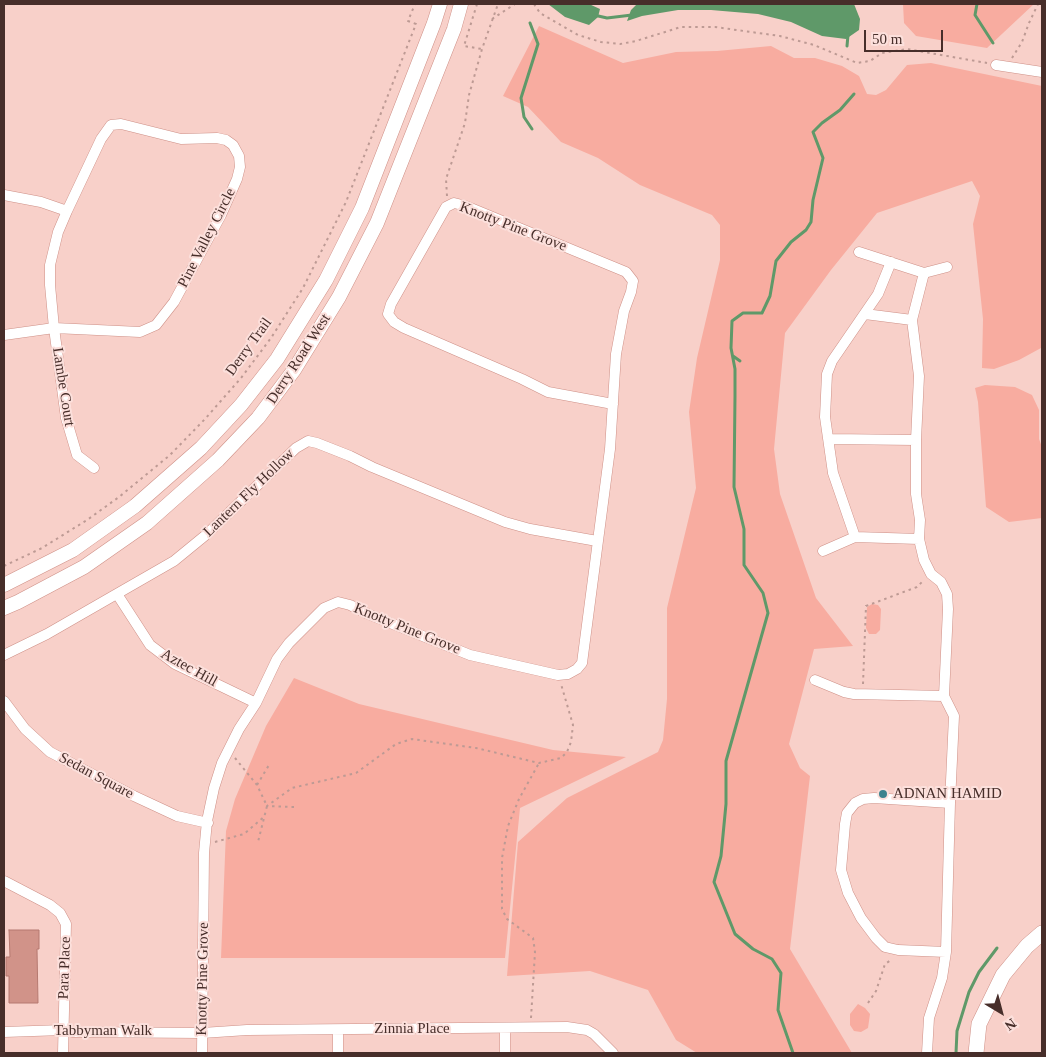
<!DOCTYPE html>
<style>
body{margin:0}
#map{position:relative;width:1046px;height:1057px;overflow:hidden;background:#f8d0c9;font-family:Georgia,serif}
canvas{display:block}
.frame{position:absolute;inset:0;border:5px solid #472e2a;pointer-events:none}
.north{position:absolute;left:976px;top:987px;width:50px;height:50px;-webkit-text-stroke:4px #fce0dc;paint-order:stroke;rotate:143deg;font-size:14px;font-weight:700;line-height:20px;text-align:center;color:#472e2a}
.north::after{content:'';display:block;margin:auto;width:18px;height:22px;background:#472e2a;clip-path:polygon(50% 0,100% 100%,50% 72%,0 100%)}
.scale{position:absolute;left:864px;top:30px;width:79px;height:22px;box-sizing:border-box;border:2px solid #472e2a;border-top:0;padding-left:6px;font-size:15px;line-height:18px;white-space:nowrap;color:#472e2a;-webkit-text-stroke:4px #fce0dc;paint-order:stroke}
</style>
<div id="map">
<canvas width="1046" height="1057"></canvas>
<div class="frame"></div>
<div class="north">N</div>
<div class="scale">50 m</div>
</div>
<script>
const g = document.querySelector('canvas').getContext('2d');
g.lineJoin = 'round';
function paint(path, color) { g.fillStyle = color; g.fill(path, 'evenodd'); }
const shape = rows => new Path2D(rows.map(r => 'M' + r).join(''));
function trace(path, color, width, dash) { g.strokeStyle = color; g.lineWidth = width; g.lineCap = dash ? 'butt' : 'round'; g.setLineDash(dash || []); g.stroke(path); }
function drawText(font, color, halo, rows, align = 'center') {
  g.font = font + ' Georgia,serif'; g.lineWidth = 4; g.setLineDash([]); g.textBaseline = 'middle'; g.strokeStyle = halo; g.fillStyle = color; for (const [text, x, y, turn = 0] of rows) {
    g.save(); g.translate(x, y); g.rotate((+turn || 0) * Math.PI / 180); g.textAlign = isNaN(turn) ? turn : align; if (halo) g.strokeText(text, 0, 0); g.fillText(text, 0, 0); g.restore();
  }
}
const green = shape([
 [903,4,1034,4,987,48,916,36,904,23],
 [539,26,623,63,676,52,717,51,771,46,794,58,815,58,842,66,859,76,867,94,876,95,886,90,907,65,931,63,1042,86,1042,343,1041,348,1019,360,994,369,982,368,983,319,973,224,980,196,972,181,877,213,831,270,785,333,774,449,780,494,816,598,853,646,814,649,789,744,800,768,810,776,790,949,852,1053,697,1053,676,1040,648,990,590,971,507,976,518,842,567,798,658,752,663,740,667,699,667,608,696,488,689,412,697,358,720,260,720,225,712,215,640,185,598,158,561,142,528,107,503,96],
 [985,385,1015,387,1032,395,1039,410,1039,439,1042,447,1042,518,1009,522,986,507,978,402,975,388],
 [872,604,878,605,881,609,880,630,876,634,869,634,866,628,867,607],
 [294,678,359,704,553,750,626,757,520,808,505,958,221,958,226,831,235,799,266,726],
 [858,1004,865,1008,870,1014,868,1028,861,1032,854,1031,850,1025,850,1014]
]);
const water = shape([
 [548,4,589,4,600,9,598,17,589,25,565,17],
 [637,4,854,4,860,19,859,30,846,39,822,36,791,22,758,14,711,10,678,10,642,16,627,21,631,10]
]);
const stream = shape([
 [977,4,975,15,993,43],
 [594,15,607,18,632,15],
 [530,23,538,44,521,98,524,117,532,129],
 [847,46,848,35],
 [733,356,740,361],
 [793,1053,778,1010,781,973,772,959,753,949,735,934,714,882,721,856,726,804,726,761,768,613,763,593,744,565,744,529,734,487,735,396,735,369,731,348,732,321,743,313,762,313,770,296,776,261,791,242,806,230,811,222,813,200,823,158,813,132,822,123,840,110,854,94],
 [956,1053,957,1031,969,992,979,972,997,948]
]);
const building = shape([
 [9,930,39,930,39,949,37,949,38,1003,9,1003,9,976,6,976,6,957,10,957,9,930]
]);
const path = shape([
 [477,4,464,46,482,49],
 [534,4,540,13,578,35,601,42,620,44,636,41,681,27,715,27,780,36,814,45,857,63,870,61,882,53,907,49,987,63],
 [492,19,515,4],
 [1012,58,1022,42,1029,23,1038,4],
 [447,196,446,179,465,123,469,95,482,49,498,4],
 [4,566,42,548,87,520,119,497,170,455,205,419,241,378,271,338,303,288,346,202,416,24,408,21,415,4],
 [863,684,866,606,917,587,924,580],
 [235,758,257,785,267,806,258,842],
 [257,785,269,765],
 [294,807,267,806,292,788,356,773,396,744,412,739,476,748,539,763,561,758,567,752,571,742,573,725,561,684],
 [215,842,244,834,265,816],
 [868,1003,876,991,885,964,891,960],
 [531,1018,535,952,533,938,507,919,502,909,502,858,508,826,519,799,539,763]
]);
const minor = shape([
 [996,65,1042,72],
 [4,195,41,202,67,211],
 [859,252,924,273,947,267],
 [924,273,912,320,919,376,916,440,916,494,920,520,919,539,924,560,931,574,941,582,947,594,948,609,944,696,954,716,950,803,946,952,942,978,929,1018,927,1053],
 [865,314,912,320],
 [4,335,54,328,140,332,156,325,174,302,221,215,237,179,240,167,239,156,233,145,226,140,217,138,181,139,121,124,111,125,101,139,67,211,58,232,50,265,50,285,54,328,66,418,77,455,94,468],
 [829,439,916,440],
 [855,537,833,473,825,417,827,374,832,361,878,294,891,262],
 [823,551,855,537,919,539],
 [117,594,150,645,175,664,256,703],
 [4,655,47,634,174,561,207,534,296,448,308,441,317,443,350,456,372,467,505,522,530,529,597,541],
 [815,680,844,692,854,694,944,696],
 [4,701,25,729,50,752,134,796,177,816,208,823],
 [4,881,50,905,60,913,66,924,63,1053],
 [946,952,898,950,885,947,876,938,861,918,848,893,841,870,845,824,847,813,855,803,863,799,874,798,950,803],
 [505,1028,505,1053],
 [338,1030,338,1053],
 [4,1032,63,1030,72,1032,202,1033,247,1030,567,1027,587,1030,594,1034,613,1053],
 [202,1053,204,853,207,821,214,788,222,763,239,729,256,703,277,659,289,643,324,608,338,602,350,605,368,614,470,655,558,675,568,674,577,669,582,663,610,449,616,354,624,311,631,292,633,281,626,272,466,206,454,203,446,207,391,304,388,314,394,322,404,328,522,379,548,392,613,404]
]);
const major = shape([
 [4,585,73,550,135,506,201,448,241,405,277,359,326,280,362,208,434,23,440,4],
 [4,608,18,602,84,567,147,523,218,460,258,418,294,370,339,297,377,223,454,29,461,4]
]);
const highway = shape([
 [976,1053,979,1024,1003,975,1027,946,1042,933]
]);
const markers = [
 [883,794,5,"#3d838e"]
];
const streetNames = [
 ["Knotty Pine Grove",513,227,21],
 ["Pine Valley Circle",207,238,-63],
 ["Derry Trail",249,347,-54],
 ["Derry Road West",299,359,-57],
 ["Lambe Court",63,387,81],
 ["Lantern Fly Hollow",249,493,-44],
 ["Knotty Pine Grove",407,629,22],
 ["Aztec Hill",189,668,29],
 ["Sedan Square",96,776,28],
 ["Para Place",65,968,-88],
 ["Knotty Pine Grove",203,979,-89],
 ["Zinnia Place",412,1029],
 ["Tabbyman Walk",103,1031]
];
const poiNames = [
 ["ADNAN HAMID",893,794]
];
paint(green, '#f8aca0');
paint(water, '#5f9969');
trace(stream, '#5f9969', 3);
paint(building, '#d19389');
trace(building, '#b57970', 1);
trace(minor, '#ce9087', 11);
trace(major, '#ce9087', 15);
trace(highway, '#ce9087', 16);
trace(path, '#bd9a94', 2, [2.5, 4]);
trace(minor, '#fff', 10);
trace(major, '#fff', 14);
trace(highway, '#fff', 15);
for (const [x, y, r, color] of markers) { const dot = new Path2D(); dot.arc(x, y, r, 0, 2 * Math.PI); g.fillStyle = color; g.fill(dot); trace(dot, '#fce0dc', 2); }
drawText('15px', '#472e2a', '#fce0dc', streetNames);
drawText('15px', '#472e2a', '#fce0dc', poiNames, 'left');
</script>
